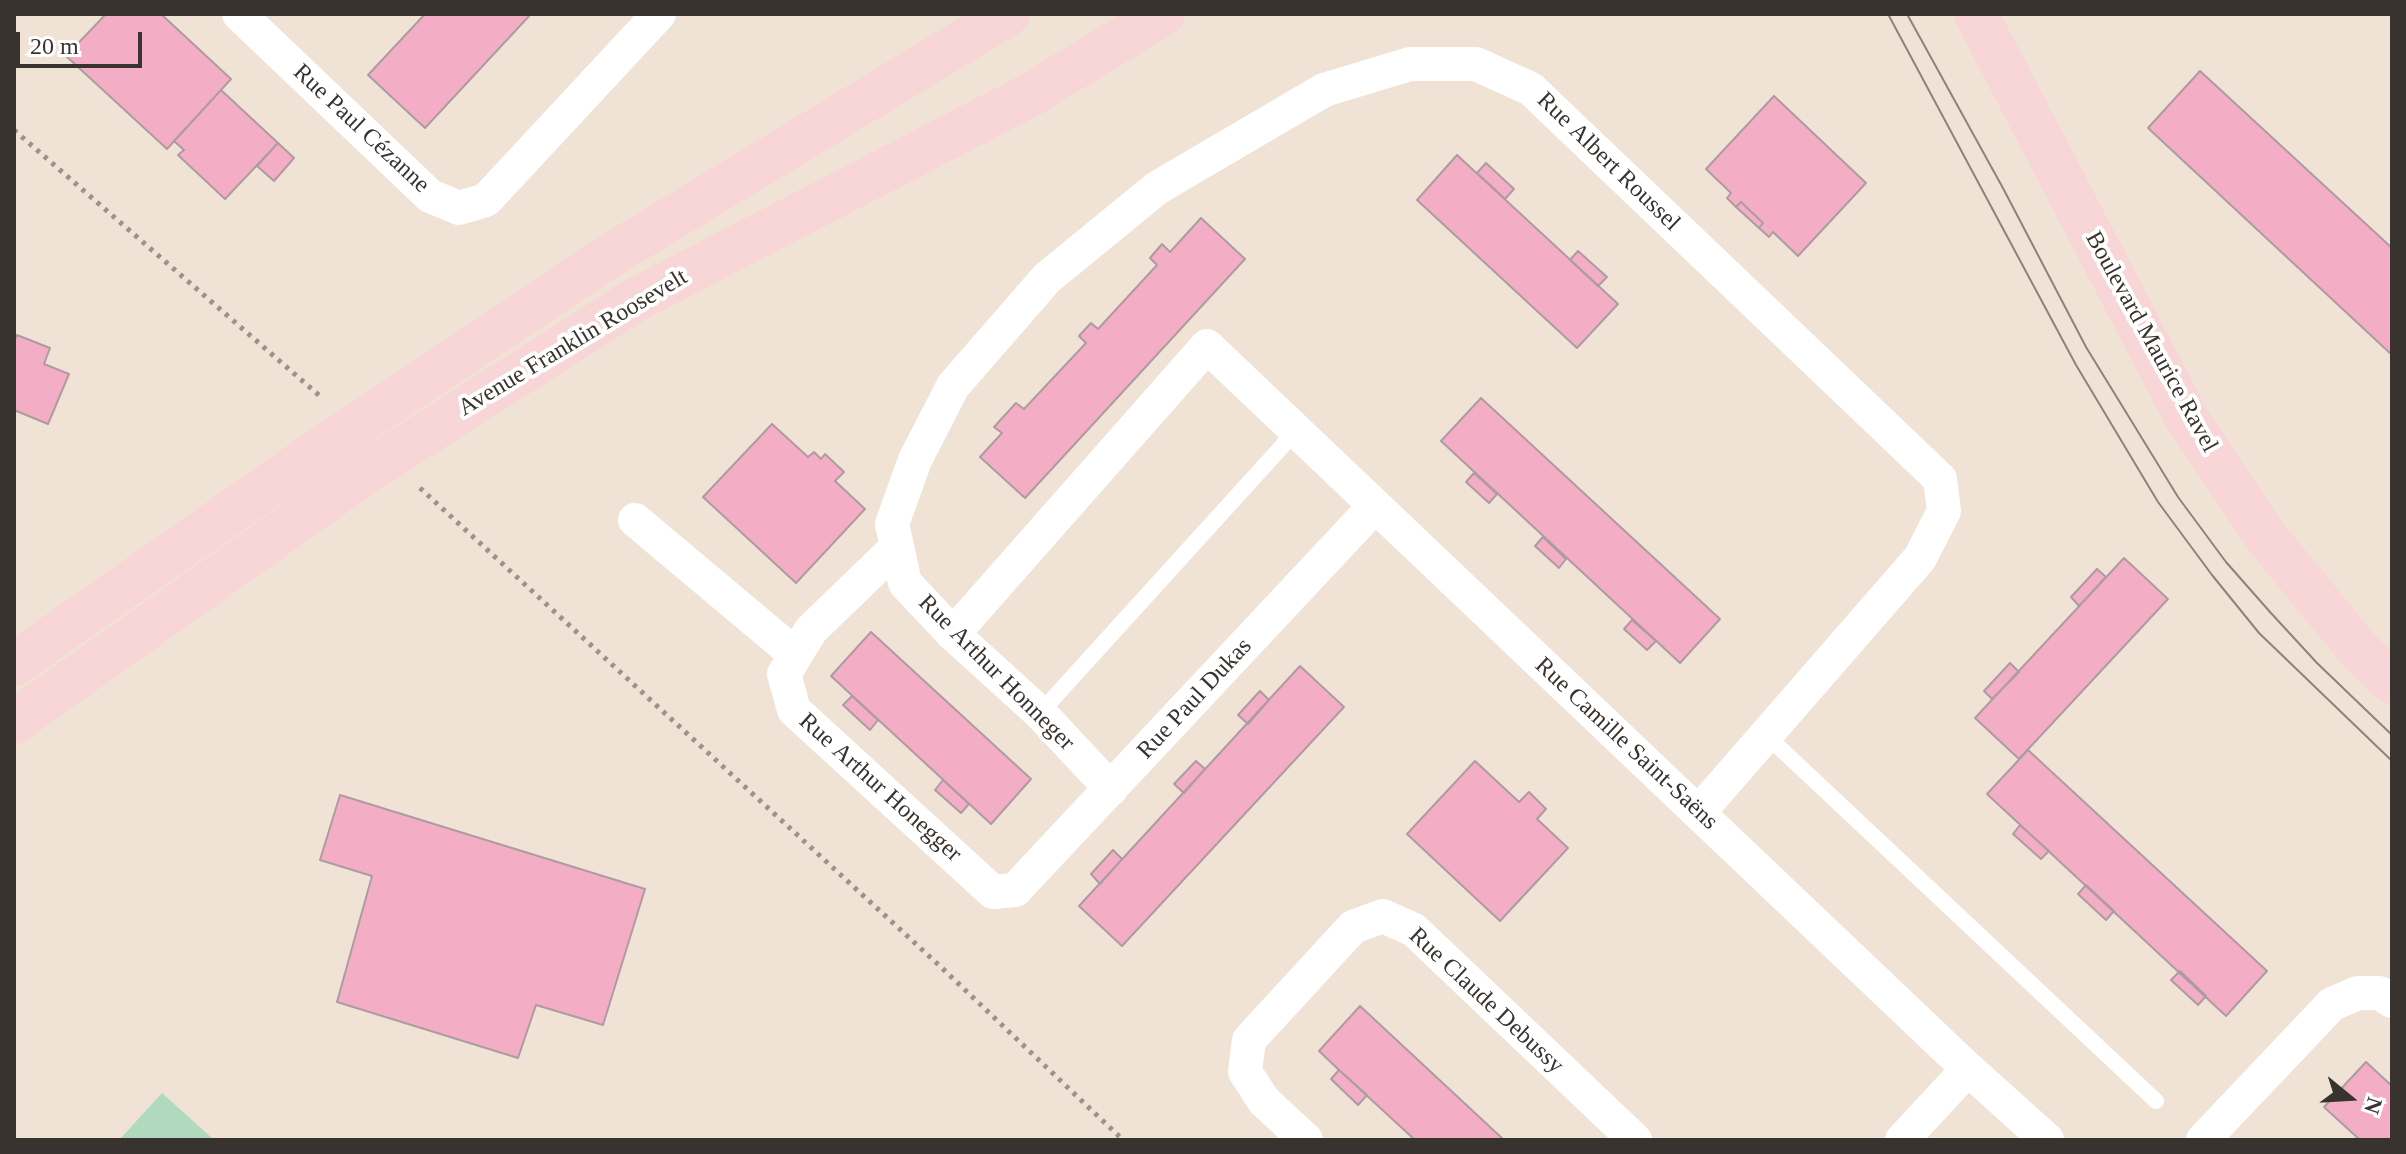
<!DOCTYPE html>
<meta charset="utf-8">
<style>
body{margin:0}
#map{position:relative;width:2406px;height:1154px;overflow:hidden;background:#f0e3d5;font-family:"Times New Roman",serif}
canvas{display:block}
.frame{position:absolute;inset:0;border:16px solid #38332e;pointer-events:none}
.north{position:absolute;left:2310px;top:1058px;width:80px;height:80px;-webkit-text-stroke:6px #fff;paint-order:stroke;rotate:108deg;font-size:22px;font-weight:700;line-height:32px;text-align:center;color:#38332e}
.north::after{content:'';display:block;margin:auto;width:28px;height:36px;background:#38332e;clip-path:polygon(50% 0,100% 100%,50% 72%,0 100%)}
.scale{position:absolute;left:16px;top:32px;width:126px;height:36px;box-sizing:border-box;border:4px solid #38332e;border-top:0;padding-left:10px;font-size:24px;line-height:28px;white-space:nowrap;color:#38332e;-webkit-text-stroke:6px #fff;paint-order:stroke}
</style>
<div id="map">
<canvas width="2406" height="1154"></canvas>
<div class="frame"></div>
<div class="north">N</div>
<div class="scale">20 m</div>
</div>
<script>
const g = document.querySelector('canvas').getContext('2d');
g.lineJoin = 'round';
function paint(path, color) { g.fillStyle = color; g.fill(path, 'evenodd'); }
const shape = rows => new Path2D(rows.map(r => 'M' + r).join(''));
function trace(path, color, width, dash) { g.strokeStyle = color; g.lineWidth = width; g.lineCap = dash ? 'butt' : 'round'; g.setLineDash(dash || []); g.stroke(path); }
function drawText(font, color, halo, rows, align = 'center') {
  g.font = font + ' "Times New Roman",serif'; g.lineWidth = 8; g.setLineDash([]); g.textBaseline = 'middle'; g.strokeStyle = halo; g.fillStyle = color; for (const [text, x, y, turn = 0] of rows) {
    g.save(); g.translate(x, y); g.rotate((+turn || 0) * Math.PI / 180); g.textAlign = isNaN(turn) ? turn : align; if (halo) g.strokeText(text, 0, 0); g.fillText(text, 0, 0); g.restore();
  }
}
const green = shape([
 [162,1093,214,1140,119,1140]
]);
const building = shape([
 [106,14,161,14,231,79,167,149,66,56,106,14],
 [425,14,531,14,425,128,368,75,425,14],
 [2200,71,2392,248,2392,355,2148,128,2200,71],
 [221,90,278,143,225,199,178,155,184,150,174,141,221,90],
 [1774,96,1866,183,1798,256,1773,232,1769,237,1759,228,1763,223,1741,202,1736,207,1727,198,1731,193,1706,169,1774,96],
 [278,143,294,158,274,181,257,166,278,143],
 [1457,155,1618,304,1577,348,1417,200,1457,155],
 [1486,163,1514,189,1505,199,1477,173,1486,163],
 [1741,202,1763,223,1759,228,1736,207,1741,202],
 [1201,218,1245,259,1025,498,980,457,1002,433,994,427,1016,403,1024,409,1086,343,1079,336,1091,323,1098,329,1157,265,1150,258,1162,244,1170,252,1201,218],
 [1578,251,1607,277,1598,286,1570,260,1578,251],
 [17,335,50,348,44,364,69,374,48,424,14,410,14,341,17,335],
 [1481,398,1720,619,1680,663,1441,441,1481,398],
 [772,424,808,457,814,452,821,459,825,454,844,472,835,481,865,509,796,583,703,497,772,424],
 [1474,473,1497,494,1489,503,1466,482,1474,473],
 [1543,537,1566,559,1559,568,1535,546,1543,537],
 [2124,558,2168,599,2019,759,1975,718,2124,558],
 [2097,569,2106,577,2079,606,2071,597,2097,569],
 [1632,620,1656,641,1647,650,1624,629,1632,620],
 [871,632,1031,779,991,824,831,676,871,632],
 [2010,663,2019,672,1992,699,1984,691,2010,663],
 [1300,666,1344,707,1122,946,1079,906,1300,666],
 [1260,691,1269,700,1248,724,1238,715,1260,691],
 [852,696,878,720,870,730,843,705,852,696],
 [2028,750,2267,971,2226,1016,1987,794,2028,750],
 [1196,761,1205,769,1184,793,1174,784,1196,761],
 [1475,761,1519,802,1529,792,1546,809,1537,819,1568,848,1500,921,1407,834,1475,761],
 [943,780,969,804,961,813,935,790,943,780],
 [340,795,645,889,603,1025,536,1005,518,1058,337,1002,372,876,320,860,340,795],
 [2020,825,2049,851,2041,859,2013,834,2020,825],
 [1113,850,1122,859,1100,884,1091,874,1113,850],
 [2086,885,2114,911,2106,920,2078,894,2086,885],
 [2180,971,2206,996,2198,1005,2171,980,2180,971],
 [1360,1006,1504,1140,1415,1140,1339,1070,1319,1051,1360,1006],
 [2366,1062,2392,1086,2392,1140,2360,1140,2324,1107,2366,1062],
 [1339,1070,1367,1095,1358,1105,1331,1079,1339,1070]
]);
const path = shape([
 [14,130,321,397],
 [420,488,942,968,1123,1140]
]);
const lane = shape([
 [1040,713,1295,432],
 [1766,735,2156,1101]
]);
const street = shape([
 [239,14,430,196,459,208,486,200,659,14],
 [635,520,796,655],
 [897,547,811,630,784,674,794,710,993,892,1015,890,1374,507],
 [953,634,1207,346,1968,1069,2047,1140],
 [1111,789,1040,713,953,634,905,583,892,524,915,460,953,386,1047,278,1157,188,1324,90,1410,64,1476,64,1531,89,1940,479,1944,511,1920,558,1699,812],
 [1306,1140,1264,1101,1245,1072,1249,1040,1353,927,1383,916,1414,930,1635,1140],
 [1902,1140,1968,1069],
 [2203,1140,2332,1004,2358,993,2380,993,2392,1001]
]);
const secondary = shape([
 [1976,14,2185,415,2267,538,2358,649,2392,682],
 [14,664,331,442,603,260,1008,14],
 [14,722,363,474,635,300,1030,95,1163,14]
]);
const tram = shape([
 [1888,14,2076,365,2158,502,2212,575,2259,633,2392,761],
 [1907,14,2004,190,2086,347,2178,497,2226,562,2270,612,2317,663,2392,735]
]);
const streetNames = [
 ["Rue Paul Cézanne",361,129,43],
 ["Rue Albert Roussel",1608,162,44],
 ["Boulevard Maurice Ravel",2151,342,61],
 ["Avenue Franklin Roosevelt",573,343,-31],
 ["Rue Arthur Honneger",996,673,45],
 ["Rue Paul Dukas",1195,699,-47],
 ["Rue Camille Saint-Saëns",1626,744,43],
 ["Rue Arthur Honegger",880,788,42],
 ["Rue Claude Debussy",1486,1001,43]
];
paint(green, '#b0d9be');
paint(building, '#f3aec6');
trace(building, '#ae9ba1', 2);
trace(path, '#9b9288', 5, [4, 6]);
trace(lane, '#fff', 16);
trace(street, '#fff', 34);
trace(secondary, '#f8d5d6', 44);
trace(tram, '#8c837a', 2);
drawText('24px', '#38332e', '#fff', streetNames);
</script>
